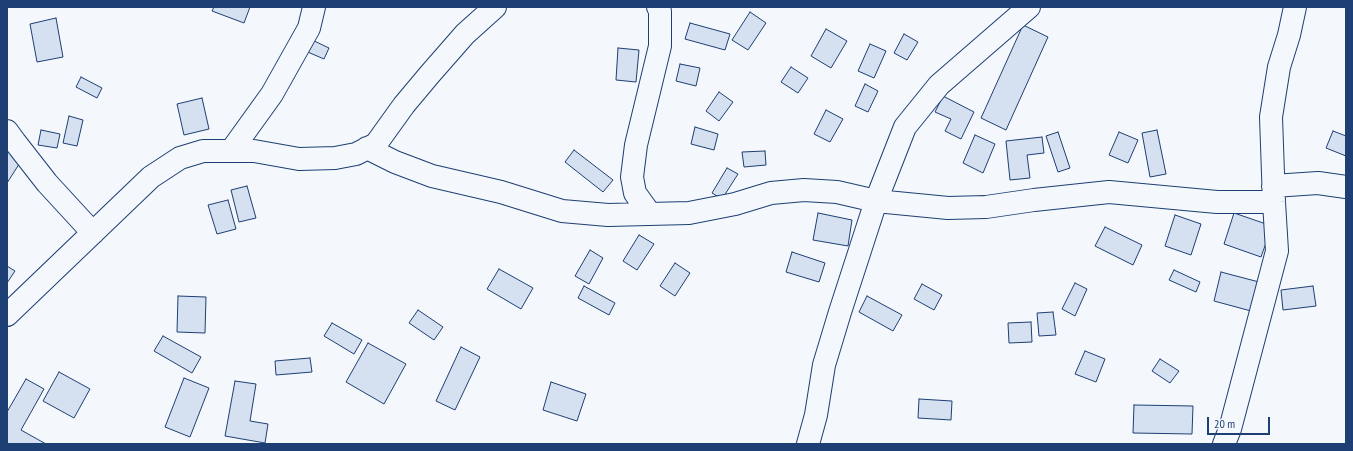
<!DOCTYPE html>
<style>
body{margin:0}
#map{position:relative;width:1353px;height:451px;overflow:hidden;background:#f4f7fb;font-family:"PT Sans Narrow",sans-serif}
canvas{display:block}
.frame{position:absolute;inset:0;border:8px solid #1d3f73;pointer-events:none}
.scale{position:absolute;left:1207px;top:417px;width:63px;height:18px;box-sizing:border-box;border:2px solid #1d3f73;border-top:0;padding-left:5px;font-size:12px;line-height:14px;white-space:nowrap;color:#1d3f73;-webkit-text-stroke:3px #f4f7fb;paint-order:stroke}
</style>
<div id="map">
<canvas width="1353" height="451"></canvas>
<div class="frame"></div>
<div class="scale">20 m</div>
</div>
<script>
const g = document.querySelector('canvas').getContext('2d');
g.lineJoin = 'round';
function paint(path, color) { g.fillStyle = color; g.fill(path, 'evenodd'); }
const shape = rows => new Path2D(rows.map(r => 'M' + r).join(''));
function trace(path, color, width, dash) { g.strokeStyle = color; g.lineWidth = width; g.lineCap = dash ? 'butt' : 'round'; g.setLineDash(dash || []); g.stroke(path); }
const building = shape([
 [214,7,250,7,244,23,212,11,214,7],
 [750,12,766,23,748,50,732,40,750,12],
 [56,18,63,57,37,62,30,24,56,18],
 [690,23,730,34,725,50,685,39,690,23],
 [1023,25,1048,37,1006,130,981,118,1023,25],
 [826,29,847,41,831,68,811,56,826,29],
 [904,34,918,42,907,60,894,53,904,34],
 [308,38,329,48,324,59,303,50,308,38],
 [870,44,886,51,874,78,858,71,870,44],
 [618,48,639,50,636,82,616,80,618,48],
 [680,64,700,68,696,86,676,81,680,64],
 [791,67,808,78,798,93,781,82,791,67],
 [81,77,102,88,97,98,76,87,81,77],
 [865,84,878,91,868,112,855,106,865,84],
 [719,92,733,102,719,121,706,111,719,92],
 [943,96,974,112,961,139,945,131,951,119,935,112,943,96],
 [202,98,209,129,184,135,177,104,202,98],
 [826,110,843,119,830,142,814,134,826,110],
 [69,116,83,120,77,146,63,143,69,116],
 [695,127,718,134,714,150,691,144,695,127],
 [41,130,60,134,57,148,38,145,41,130],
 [1157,130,1166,174,1150,177,1142,133,1157,130],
 [1333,131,1346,136,1346,156,1326,148,1333,131],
 [1058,132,1070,168,1058,172,1046,136,1058,132],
 [1119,132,1138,140,1128,163,1109,155,1119,132],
 [975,135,995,144,983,173,963,163,975,135],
 [1042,137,1044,153,1027,155,1030,178,1010,180,1006,141,1042,137],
 [7,148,23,158,7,183,7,148],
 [574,150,613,180,603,192,565,162,574,150],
 [765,151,766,165,744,167,742,152,765,151],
 [727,168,738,174,722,199,712,193,727,168],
 [247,186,256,218,239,222,231,190,247,186],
 [228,200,236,229,217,234,208,205,228,200],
 [818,213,852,220,848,246,813,240,818,213],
 [1234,213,1272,226,1261,257,1224,244,1234,213],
 [1175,215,1201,224,1191,255,1165,246,1175,215],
 [1105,227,1142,245,1133,265,1095,246,1105,227],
 [639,235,654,244,637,270,623,261,639,235],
 [590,250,603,258,589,284,575,276,590,250],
 [792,252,825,263,819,282,786,272,792,252],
 [675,263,690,273,675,296,660,286,675,263],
 [7,266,15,271,7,283,7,266],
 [499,269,533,288,521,309,487,289,499,269],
 [1174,270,1200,282,1196,292,1169,280,1174,270],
 [1221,272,1259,282,1251,311,1214,301,1221,272],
 [1075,283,1087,289,1075,316,1062,309,1075,283],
 [922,284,942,295,934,310,914,299,922,284],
 [584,286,615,303,609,315,578,298,584,286],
 [1313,286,1316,306,1283,310,1281,290,1313,286],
 [178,296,206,297,205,333,177,332,178,296],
 [867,296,902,315,893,331,859,312,867,296],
 [418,310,443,327,434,340,409,323,418,310],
 [1053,312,1056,335,1039,336,1037,313,1053,312],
 [1031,322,1032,342,1009,343,1008,323,1031,322],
 [332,323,362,340,354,354,324,336,332,323],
 [163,336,201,357,192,373,154,351,163,336],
 [368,343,406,364,384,404,346,382,368,343],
 [461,347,480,357,455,410,436,401,461,347],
 [1085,351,1105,359,1096,382,1075,374,1085,351],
 [310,358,312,372,276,375,275,361,310,358],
 [1160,359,1179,371,1170,383,1152,371,1160,359],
 [59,372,90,389,74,418,43,401,59,372],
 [184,378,209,388,190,437,165,427,184,378],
 [26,379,44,389,21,430,46,444,7,444,7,412,26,379],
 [235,381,256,384,250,421,268,424,265,443,225,436,235,381],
 [551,382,586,394,577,421,543,410,551,382],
 [919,399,952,401,951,420,918,418,919,399],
 [1134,405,1193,406,1192,434,1133,433,1134,405]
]);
const minor = shape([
 [7,131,15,142,47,183,93,233],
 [367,148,395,162,432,176,501,192,562,211,608,215,689,213,735,204,771,193,804,190,837,192,876,201,948,208,986,207,1034,200,1109,192,1217,202,1274,202],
 [231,151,272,94,309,28,314,7],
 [1273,186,1318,183,1346,187],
 [650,214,635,193,632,177,636,145,660,46,660,11,658,7],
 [7,315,151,177,180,158,203,151,254,151,299,159,335,158,356,154,376,144,404,105,430,74,465,34,495,7],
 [808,444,816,415,824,365,840,312,876,201,905,127,939,85,1029,7],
 [1224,444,1230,429,1277,251,1274,202,1271,117,1279,67,1289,35,1295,7]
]);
paint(building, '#d5e0f0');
trace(building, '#1d3f73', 1);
trace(minor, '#1d3f73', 24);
trace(minor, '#f4f7fb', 22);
</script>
